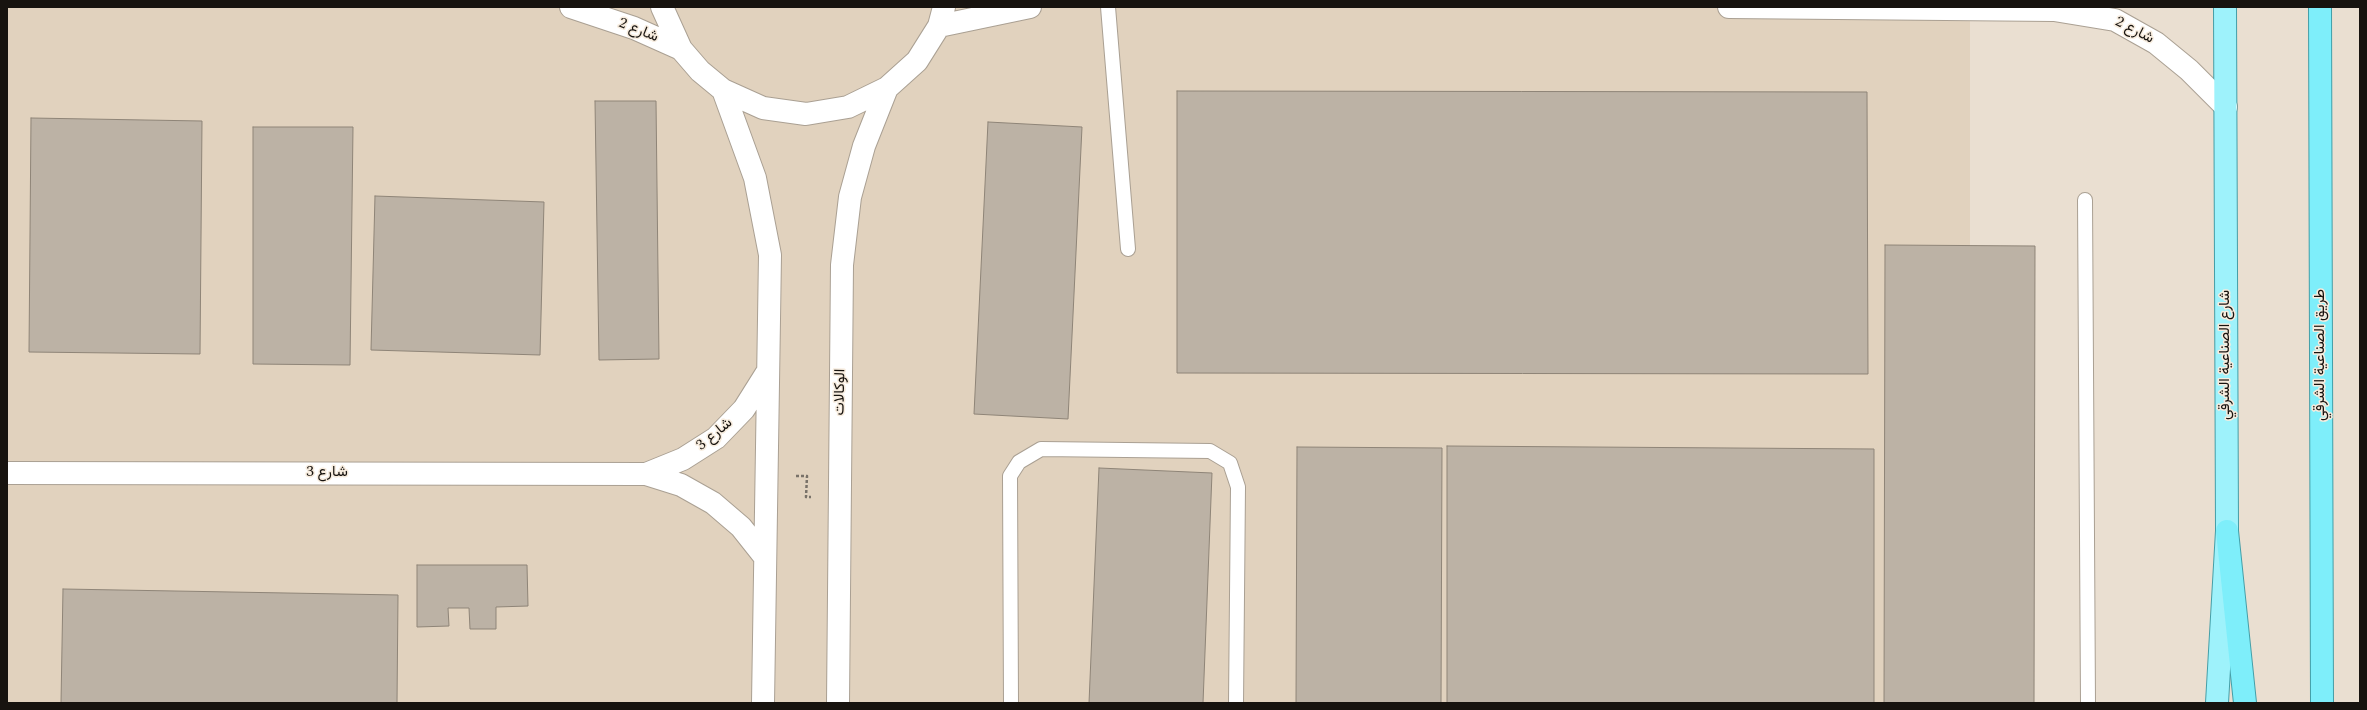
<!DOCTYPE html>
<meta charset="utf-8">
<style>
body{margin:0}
#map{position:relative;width:2367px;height:710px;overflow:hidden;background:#eadfd1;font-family:Spectral,serif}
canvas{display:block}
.frame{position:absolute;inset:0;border:8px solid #17130f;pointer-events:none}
</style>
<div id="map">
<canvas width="2367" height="710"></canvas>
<div class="frame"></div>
</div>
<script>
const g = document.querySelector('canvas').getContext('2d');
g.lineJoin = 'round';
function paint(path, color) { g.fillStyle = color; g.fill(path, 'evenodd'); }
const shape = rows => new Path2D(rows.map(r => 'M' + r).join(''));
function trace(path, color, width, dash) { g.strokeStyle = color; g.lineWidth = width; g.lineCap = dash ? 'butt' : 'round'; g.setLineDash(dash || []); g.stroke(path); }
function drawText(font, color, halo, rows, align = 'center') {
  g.font = font + ' Spectral,Vazirmatn,serif'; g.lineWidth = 3; g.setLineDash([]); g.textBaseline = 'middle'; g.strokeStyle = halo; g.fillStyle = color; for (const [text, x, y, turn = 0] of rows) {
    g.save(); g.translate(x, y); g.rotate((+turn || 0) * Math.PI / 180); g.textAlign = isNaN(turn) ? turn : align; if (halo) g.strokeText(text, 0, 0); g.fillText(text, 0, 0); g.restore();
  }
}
const built = shape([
 [7,7,1970,7,1970,703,7,703]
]);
const building = shape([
 [1177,91,1867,92,1868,374,1177,373,1177,91],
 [595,101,656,101,659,359,599,360,595,101],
 [31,118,202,121,200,354,29,352,31,118],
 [988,122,1082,127,1068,419,974,414,988,122],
 [253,127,353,127,350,365,253,364,253,127],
 [375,196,544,202,540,355,371,350,375,196],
 [1885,245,2035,246,2034,703,1884,703,1885,245],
 [1447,446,1874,449,1874,703,1447,703,1447,446],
 [1297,447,1442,448,1441,703,1296,703,1297,447],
 [1099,468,1212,473,1203,703,1089,703,1099,468],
 [417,565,527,565,528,606,496,607,496,629,470,629,469,608,448,608,449,626,417,627,417,565],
 [63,589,398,595,397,703,61,703,63,589]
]);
const path = shape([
 [796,476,807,476,806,497,811,497]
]);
const service = shape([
 [1108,7,1128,249],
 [2085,200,2088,703],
 [1011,703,1010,476,1019,462,1041,449,1210,451,1230,463,1238,487,1236,703]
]);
const minor = shape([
 [571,7,634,28,681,49],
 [662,7,681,49,700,71,723,90,763,108,806,114,848,107,887,88,917,61,939,26,944,7],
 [1729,7,2054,10,2115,20,2156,43,2189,70,2226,107],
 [939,26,1030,7],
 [723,90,755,178,770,255,763,703],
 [7,473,646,474,681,485,713,503,741,527,764,556],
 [646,474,683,459,716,438,744,409,766,374],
 [838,703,842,265,850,197,864,146,887,88]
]);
const primary = shape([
 [2217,703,2227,531,2225,7]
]);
const trunk = shape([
 [2320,7,2322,703],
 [2227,531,2245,703]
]);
const streetNames = [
 ["شارع 2",638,31,22],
 ["شارع 2",2134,31,27],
 ["شارع الصناعية الشرقي",2226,355,-90],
 ["طريق الصناعية الشرقي",2321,355,-90],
 ["الوكالات",841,392,-89],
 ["شارع 3",715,435,-40],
 ["شارع 3",327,473]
];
paint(built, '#e1d2be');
paint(building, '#bcb2a5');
trace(building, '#8f8578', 1);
trace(service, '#aaa093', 16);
trace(minor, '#aaa093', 24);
trace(primary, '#449ea7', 24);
trace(trunk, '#449ea7', 24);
trace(path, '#797269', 2.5, [3, 2]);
trace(service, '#fff', 14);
trace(minor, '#fff', 22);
trace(primary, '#9ef2fb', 22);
trace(trunk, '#7eeefa', 22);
drawText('15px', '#17130f', '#f7ecde', streetNames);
</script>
